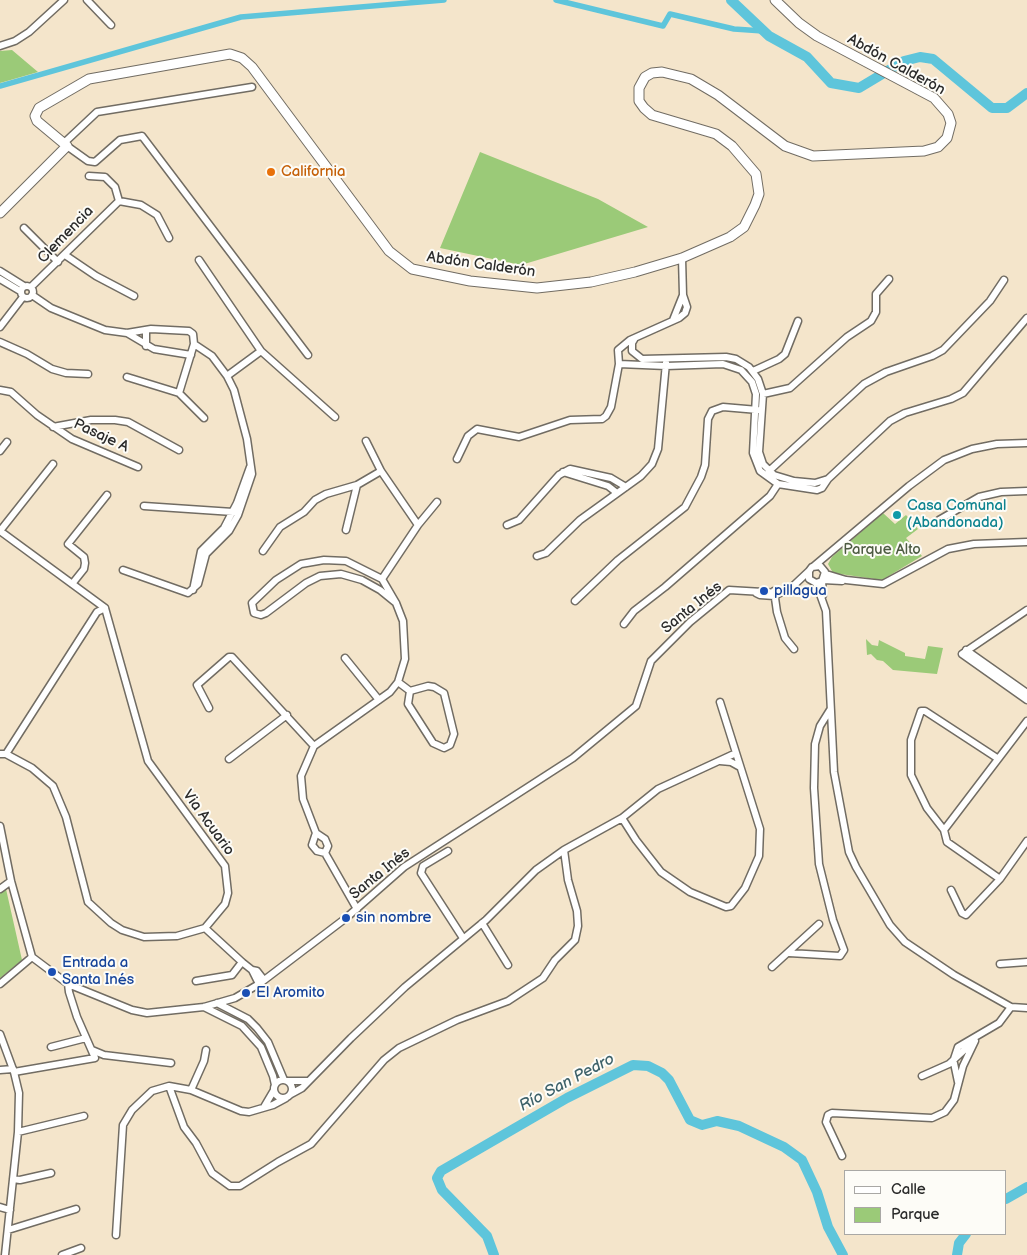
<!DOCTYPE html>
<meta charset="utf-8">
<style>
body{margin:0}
#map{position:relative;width:1027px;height:1255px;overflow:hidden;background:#f4e5cb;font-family:"Balsamiq Sans",sans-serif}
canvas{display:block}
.legend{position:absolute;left:844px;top:1170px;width:162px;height:65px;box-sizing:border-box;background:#fdfcf7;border:1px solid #a9a8a5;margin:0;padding:6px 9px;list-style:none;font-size:15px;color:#2b2b2b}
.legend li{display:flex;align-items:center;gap:10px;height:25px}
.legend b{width:25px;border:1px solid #a9a8a5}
</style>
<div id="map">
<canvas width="1027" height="1255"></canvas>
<ul class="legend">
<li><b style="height:6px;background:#fff"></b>Calle</li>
<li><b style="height:14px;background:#9bca78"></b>Parque</li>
</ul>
</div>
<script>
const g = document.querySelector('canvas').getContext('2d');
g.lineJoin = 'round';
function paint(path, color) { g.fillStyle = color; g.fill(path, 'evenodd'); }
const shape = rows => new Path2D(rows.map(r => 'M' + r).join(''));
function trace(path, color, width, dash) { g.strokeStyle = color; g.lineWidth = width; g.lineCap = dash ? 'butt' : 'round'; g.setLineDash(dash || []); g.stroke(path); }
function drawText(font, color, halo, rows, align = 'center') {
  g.font = font + ' "Balsamiq Sans",sans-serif'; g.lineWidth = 4; g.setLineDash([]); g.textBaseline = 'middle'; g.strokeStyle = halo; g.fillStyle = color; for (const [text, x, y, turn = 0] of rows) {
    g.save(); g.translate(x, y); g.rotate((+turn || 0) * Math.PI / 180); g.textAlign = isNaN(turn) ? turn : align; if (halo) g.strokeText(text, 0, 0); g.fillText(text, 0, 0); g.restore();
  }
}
const green = shape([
 [12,50,38,72,0,83,0,51],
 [480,152,598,199,648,227,521,265,440,248],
 [883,513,895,524,906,515,918,529,906,538,922,556,882,580,833,573,828,564,832,557],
 [866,639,872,645,878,646,879,640,905,653,905,656,925,659,928,646,943,648,937,674,893,670,883,661,877,660,871,654,867,655],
 [6,889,22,960,0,978,0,893]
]);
const canal = shape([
 [556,0,663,26,670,14,734,29,763,31],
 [0,86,241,17,444,0]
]);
const river = shape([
 [731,0,769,36,807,57,831,83,859,88,904,61,920,57,933,59,992,108,1007,108,1027,93],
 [1006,1199,1027,1187],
 [494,1255,487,1236,442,1190,437,1178,441,1171,567,1098,633,1065,648,1066,662,1073,669,1080,690,1120,702,1125,717,1121,739,1126,784,1147,802,1160,817,1192,828,1227,843,1255],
 [957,1255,959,1243,966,1234]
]);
const street = shape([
 [87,0,111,25],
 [0,46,15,41,29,32,64,0],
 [64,143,97,112,252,87],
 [67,146,88,161,95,162,120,140,142,136,308,355],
 [89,176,105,177,115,187,119,201,141,205,157,215,169,238],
 [24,228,58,262],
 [65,255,96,276,134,296],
 [199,260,261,351,227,376],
 [0,271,24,286],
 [0,279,20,291],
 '21 292a6 6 0 1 1 12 0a6 6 0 1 1-12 0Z',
 [31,287,119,201],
 [32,295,51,308,105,330,127,333,151,329,189,331,193,334,194,344,212,356,227,376,234,390,247,439,252,474,238,515,229,531,206,554,198,584,188,593,123,570],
 [673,320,683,295],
 [0,327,23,297],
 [127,333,154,349,191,355],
 [635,338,632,343,632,351,642,359,726,357,736,359,749,367,758,379,763,394,759,452,763,464,774,475,794,481,815,483,828,479],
 [0,342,27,354,52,369,66,373,88,374],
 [146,346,146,330],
 [261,351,335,417],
 [619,364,666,366,723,364,741,370,752,382,756,394,753,453,760,471,778,484,817,490,822,488,828,479,890,421,905,413,951,399,963,393,1027,318],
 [753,371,779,359,785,354,798,321],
 [127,377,179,393,194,344],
 [0,390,11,392,37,415,72,439,138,467],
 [179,393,204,418],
 [763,394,790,388,847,337,871,321,876,312,876,294,889,279],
 [53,427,91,420,115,420,128,422,179,450],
 [366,441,381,471,418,525],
 [0,451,7,442],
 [457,459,468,436,477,429,519,437,570,420,602,419,606,416,611,407,619,364,618,350,630,340,679,318,685,313,687,307,683,295,682,258],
 [769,471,864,384,886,372,932,356,943,350,990,301,1004,280],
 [563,472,608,486,617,493],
 [144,506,233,512],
 [939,520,979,497,1001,492,1027,491],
 [507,525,519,520,559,475,570,469,611,478,626,487],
 [346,530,357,485],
 [0,531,105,608],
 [0,531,53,464],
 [263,551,280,527,304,512,315,500,326,494,357,485,381,471],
 [537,556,546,553,580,520,641,476,652,464,658,449,666,363],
 [814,566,909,486,944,460,972,449,997,444,1027,443],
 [826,574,846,580,883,584,948,549,974,544,1027,542],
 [382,579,418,525,437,502],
 [823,580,842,581],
 [822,581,816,583,809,579,809,571,812,567,820,566,825,572,822,581,823,595],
 [816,583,826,611,834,772,849,852,856,867,890,925,905,942,954,975,1011,1007,1027,1008],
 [72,584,84,569,85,563,84,557,68,544,107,495],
 [193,590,201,551,224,528,237,503,250,467],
 [774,591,777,612,785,638,794,649],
 [756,593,760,595,774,596,792,587,809,571],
 [575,601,618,560,685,507,701,477,705,465,708,419,712,411,723,407,758,410],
 [1027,610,962,654,1027,700],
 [624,624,634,611,665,587,770,496,778,484],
 [966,650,1027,693],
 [345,658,379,700],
 [398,682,410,691],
 [428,686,434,687,444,693,454,734,450,745,444,748,433,743,408,704,410,691,428,686],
 [209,708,197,685,229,657,232,657,314,746],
 [1027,721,944,830,947,842,1000,879,1027,841],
 [0,754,6,754,32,768,53,786,66,817,88,902,111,923,122,930,144,937,177,936,205,928,225,904,228,893,225,866,148,761,105,608],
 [6,754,97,612,105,608],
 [229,759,287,715],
 [720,761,731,762,740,767],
 [622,818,636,840,661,872,690,892,726,907,731,906,745,888,759,856,760,829,720,702],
 [0,826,11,881,32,957,68,984,132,1010,147,1013,204,1007,235,998,259,984,346,918,404,867,573,758,636,706,651,661,690,622,729,590,780,593],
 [944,830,927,808,911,775,911,740,921,711,925,711,997,758],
 [316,833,325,839,328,846,325,853,357,909],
 [448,851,423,866,421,873,463,938],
 [325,853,317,851,312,845,316,833,303,799,301,776,314,746,390,692,398,682,405,659,403,621,396,603,382,579,346,561,324,560,301,564,276,580,252,603,254,613,261,615,266,613,306,583,320,576,341,574,362,580,380,590,396,603],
 [0,889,11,881],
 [951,890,962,913,966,915,1000,879],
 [482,923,508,965],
 [205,928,242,962,252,970,257,971,264,980],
 [789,953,840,956,844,950,833,920,819,864,814,788,815,744,820,726,830,710],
 [1000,964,1027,962],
 [772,967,819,924],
 [252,970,259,984],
 [196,981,232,975,242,962],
 [0,984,32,957],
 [217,1003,248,1019,257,1028,268,1042,284,1080],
 [204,1007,242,1026,261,1047,273,1076,275,1085],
 [0,1034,14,1072,19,1093,18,1132,5,1255],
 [51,1047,86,1038],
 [92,1050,104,1055,171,1063],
 [954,1059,958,1047,999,1023,1011,1007],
 [954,1063,958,1082],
 [0,1070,13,1069],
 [14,1072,95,1058,77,1017,69,992,68,984],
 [922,1076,949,1064,972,1043],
 '274 1089a9 9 0 1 1 18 0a9 9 0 1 1-18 0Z',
 [288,1081,307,1081],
 [169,1086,184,1127,196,1143,212,1173,230,1186,240,1186,278,1162,311,1144,384,1060,399,1048,457,1020,508,1001,543,978,555,960,575,940,578,926,577,911,568,880,564,850],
 [191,1090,204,1061,206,1050],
 [291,1094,302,1088,351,1038,405,987,486,920,536,870,564,850,622,818,658,789,736,753],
 [264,1107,274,1090],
 [18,1132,84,1116],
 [842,1156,826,1122,828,1115,832,1113,932,1118,945,1112,954,1100,963,1066,975,1041],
 [13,1179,20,1180,51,1173],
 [0,1207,10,1210],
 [8,1230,76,1209],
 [116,1235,123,1125,132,1110,152,1091,169,1086,191,1090,241,1111,249,1112,273,1105,286,1098],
 [62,1255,81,1248]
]);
const secondary = shape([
 [0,213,67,146,37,121,35,116,39,108,89,79,230,54,242,58,252,67,389,251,412,269,470,281,537,288,591,282,635,272,682,258,730,237,744,227,755,205,759,194,756,174,732,146,716,134,652,115,644,108,639,101,639,88,645,77,652,73,662,72,691,79,718,95,785,146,813,156,924,151,938,147,947,138,951,123,948,114,934,98,817,36,799,23,775,0]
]);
const markers = [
 [271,172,5,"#e8710a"],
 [897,515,5,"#0f9aa8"],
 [764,591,5,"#1a4fb4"],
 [346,918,5,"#1a4fb4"],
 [52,972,5,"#1a4fb4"],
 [246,993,5,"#1a4fb4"]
];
const streetNames = [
 ["Abdón Calderón",896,65,29],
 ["Clemencia",66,235,-46],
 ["Abdón Calderón",481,265,8],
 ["Pasaje A",101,436,25],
 ["Santa Inés",692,608,-39],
 ["Via Acuario",208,823,54],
 ["Santa Inés",380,874,-39]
];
const foodNames = [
 ["California",281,172]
];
const cultureNames = [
 ["Casa Comunal",907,506],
 ["(Abandonada)",907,523]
];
const parkNames = [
 ["Parque Alto",882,550]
];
const transitNames = [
 ["pillagua",774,591],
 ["sin nombre",356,918],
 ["Entrada a",62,963],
 ["Santa Inés",62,980],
 ["El Aromito",256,993]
];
const waterNames = [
 ["Río San Pedro",567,1083,-28]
];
paint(green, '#9bca78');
trace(canal, '#5ec5db', 5.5);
trace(river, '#5ec5db', 10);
trace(street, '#716c63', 9);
trace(secondary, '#716c63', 11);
trace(street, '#fff', 6);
trace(secondary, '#fff', 9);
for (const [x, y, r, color] of markers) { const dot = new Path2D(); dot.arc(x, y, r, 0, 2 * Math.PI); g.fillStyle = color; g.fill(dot); trace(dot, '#fdfcf7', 2); }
drawText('15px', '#2b2b2b', '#fdfcf7', streetNames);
drawText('15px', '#c56008', '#fdfcf7', foodNames, 'left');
drawText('15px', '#0d838f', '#fdfcf7', cultureNames, 'left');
drawText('15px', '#4d5b42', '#fdfcf7', parkNames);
drawText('15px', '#164399', '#fdfcf7', transitNames, 'left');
drawText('italic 16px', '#3d6169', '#fdfcf7', waterNames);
</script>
